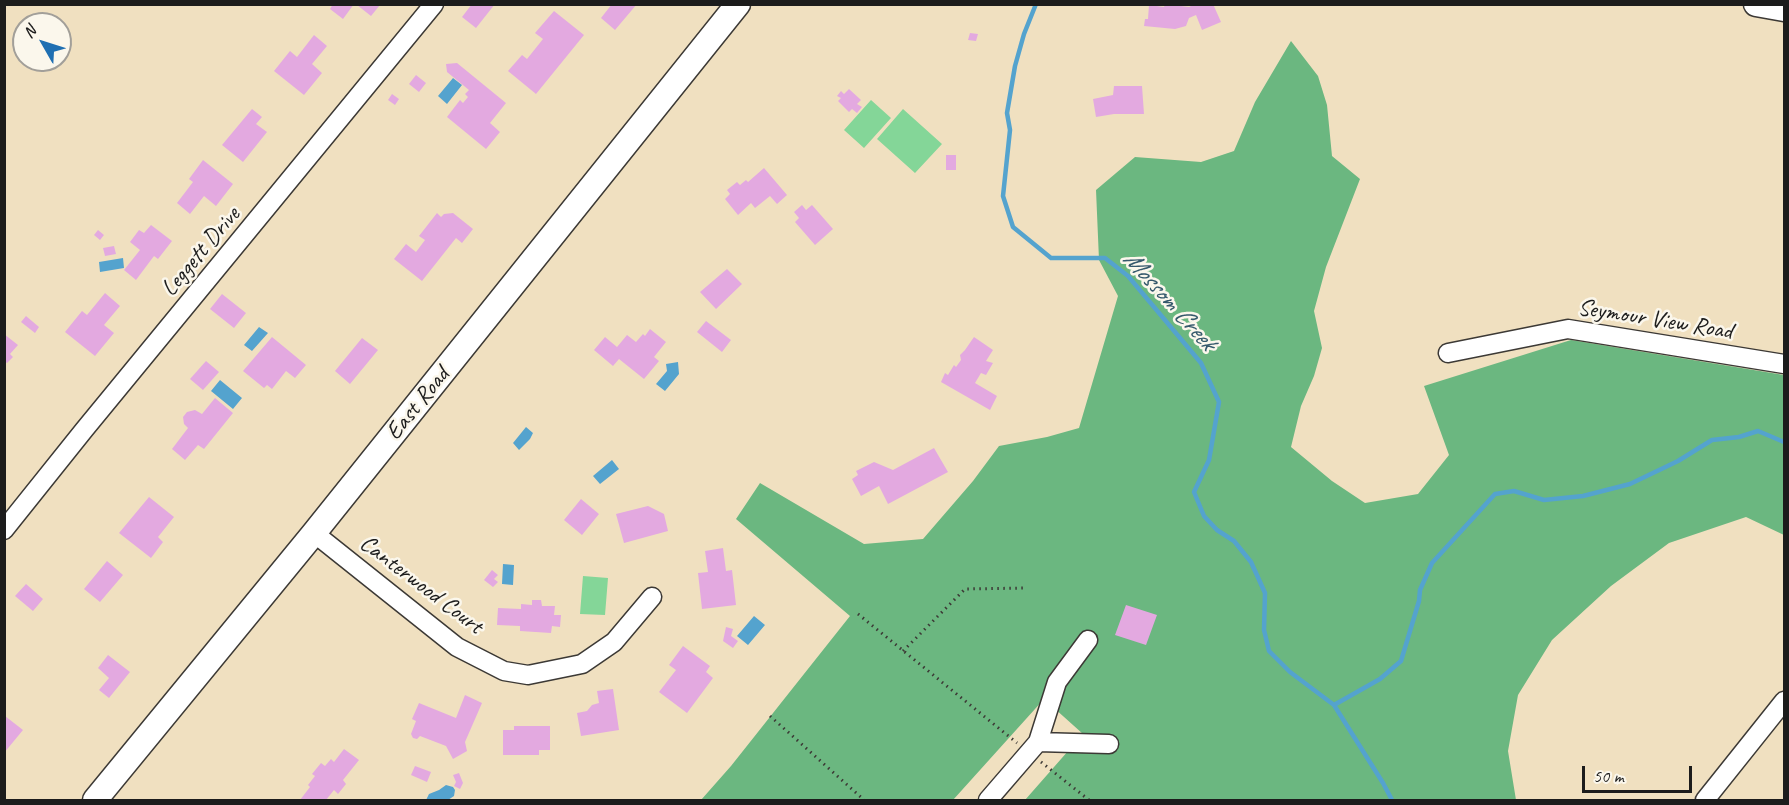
<!DOCTYPE html>
<style>
body{margin:0}
#map{position:relative;width:1789px;height:805px;overflow:hidden;background:#f0e0c0;font-family:Caveat,sans-serif}
canvas{display:block}
.frame{position:absolute;inset:0;border:6px solid #1c1c1c;pointer-events:none}
.north{position:absolute;left:12px;top:12px;width:60px;height:60px;box-sizing:border-box;background:#fbf7ec;border:2px solid #a29f99;border-radius:50%;rotate:309deg;font-size:16px;font-weight:700;line-height:24px;text-align:center;color:#1c1c1c}
.north::after{content:'';display:block;margin:auto;width:21px;height:27px;background:#1f6fb2;clip-path:polygon(50% 0,100% 100%,50% 72%,0 100%)}
.scale{position:absolute;left:1582px;top:766px;width:110px;height:27px;box-sizing:border-box;border:3px solid #1c1c1c;border-top:0;padding-left:8px;font-size:18px;line-height:21px;white-space:nowrap;color:#1c1c1c;-webkit-text-stroke:4px #fbf7ec;paint-order:stroke}
</style>
<div id="map">
<canvas width="1789" height="805"></canvas>
<div class="frame"></div>
<div class="north">N</div>
<div class="scale">50 m</div>
</div>
<script>
const g = document.querySelector('canvas').getContext('2d');
g.lineJoin = 'round';
function paint(path, color) { g.fillStyle = color; g.fill(path, 'evenodd'); }
const shape = rows => new Path2D(rows.map(r => 'M' + r).join(''));
function trace(path, color, width, dash) { g.strokeStyle = color; g.lineWidth = width; g.lineCap = dash ? 'butt' : 'round'; g.setLineDash(dash || []); g.stroke(path); }
function drawText(font, color, halo, rows, align = 'center') {
  g.font = font + ' Caveat,sans-serif'; g.lineWidth = 5; g.setLineDash([]); g.textBaseline = 'middle'; g.strokeStyle = halo; g.fillStyle = color; for (const [text, x, y, turn = 0] of rows) {
    g.save(); g.translate(x, y); g.rotate((+turn || 0) * Math.PI / 180); g.textAlign = isNaN(turn) ? turn : align; if (halo) g.strokeText(text, 0, 0); g.fillText(text, 0, 0); g.restore();
  }
}
const green = shape([
 [871,100,891,118,864,148,844,130],
 [903,109,942,144,915,173,877,139],
 [583,576,608,578,605,615,580,614]
]);
const forest = shape([
 [1291,41,1318,76,1327,105,1332,156,1360,179,1326,267,1314,311,1322,348,1314,376,1301,406,1291,447,1332,481,1365,503,1418,494,1449,455,1424,386,1571,340,1784,375,1784,535,1746,517,1669,543,1611,586,1552,640,1518,695,1508,751,1516,800,1025,800,1083,734,1044,699,953,800,701,800,731,766,850,616,736,519,760,483,864,544,923,539,973,481,999,446,1047,437,1079,428,1118,296,1099,260,1096,190,1135,157,1201,162,1234,151,1255,102]
]);
const water = shape([
 [453,78,462,85,447,104,438,96],
 [123,258,124,268,100,272,99,262],
 [259,327,268,333,252,351,244,345],
 [678,362,679,374,665,391,656,384,667,371,666,364],
 [220,380,242,398,233,409,211,391],
 [526,427,533,433,530,439,519,450,513,443],
 [612,460,619,469,600,484,593,476],
 [503,564,514,565,513,585,502,584],
 [754,616,765,625,748,645,737,636],
 [446,785,453,787,455,790,454,796,448,800,426,800,429,794,439,790]
]);
const stream = shape([
 [1036,4,1024,34,1015,66,1007,113,1010,130,1003,196,1013,227,1051,258,1105,258,1128,276,1201,363,1219,402,1209,460,1194,492,1204,516,1217,530,1234,541,1251,562,1265,593,1264,630,1269,651,1290,672,1334,705,1383,783,1392,800],
 [1334,705,1380,679,1401,661,1419,601,1420,590,1432,563,1495,494,1514,491,1544,500,1583,496,1630,484,1678,461,1712,440,1739,437,1758,431,1784,442]
]);
const building = shape([
 [333,4,354,4,343,19,330,9],
 [472,4,495,4,476,28,462,17],
 [612,4,637,4,615,30,601,18],
 [1165,4,1189,7,1195,4,1213,4,1221,22,1202,30,1196,15,1189,18,1186,26,1175,29,1144,26,1145,19,1148,19,1149,5,1164,7],
 [357,5,380,5,371,16],
 [554,11,584,35,536,94,508,71,522,55,527,59,543,39,535,33],
 [970,33,978,34,976,41,968,40],
 [314,35,327,46,312,64,322,73,304,95,274,71,290,51,297,57],
 [457,63,506,103,490,123,500,132,486,149,447,117,460,100,463,103,468,97,465,94,469,90,447,72,446,64],
 [416,75,426,83,419,92,409,84],
 [1114,86,1142,86,1144,114,1114,114,1096,117,1093,99,1113,95],
 [849,89,861,100,857,104,862,107,857,113,852,109,849,112,838,101,841,98,837,96,841,91,844,94],
 [392,94,399,99,395,105,388,100],
 [252,109,262,117,256,124,267,132,243,162,222,145],
 [946,155,956,155,956,170,946,170],
 [203,160,233,184,216,206,204,196,190,214,177,203,193,182,189,179],
 [764,168,787,195,777,204,770,196,755,208,751,203,738,215,725,199,730,194,727,190,737,182,740,185,746,180,748,182],
 [802,205,806,210,812,205,833,229,815,245,795,222,799,218,794,212],
 [437,213,441,217,444,214,453,213,473,229,462,243,456,238,422,281,394,259,406,244,416,252,425,240,419,236],
 [151,225,172,241,158,259,154,256,136,280,124,270,140,250,130,242,139,230,144,233],
 [98,230,104,235,100,240,94,235],
 [114,246,116,254,105,256,103,248],
 [727,269,742,284,716,309,700,292],
 [105,293,120,306,104,325,114,333,95,356,65,332,82,311,87,315],
 [222,294,246,313,234,328,210,309],
 [26,316,39,327,35,333,21,322],
 [706,321,731,340,722,352,697,332],
 [650,329,666,342,654,357,659,361,644,379,619,359,613,366,594,350,605,337,617,347,627,335,636,342,643,334,645,336],
 [4,334,18,345,10,354,13,357,7,363,4,361],
 [272,337,306,365,295,378,286,371,272,389,267,385,264,388,243,371],
 [974,337,993,350,986,361,993,363,986,375,981,373,975,383,997,396,990,410,941,382,945,373,948,375,954,365,956,367,961,360,960,355,965,350],
 [362,338,378,350,350,384,335,371],
 [206,361,219,372,203,390,190,379],
 [215,398,233,413,204,449,198,445,185,460,172,449,188,428,184,424,183,417,187,412,195,410,202,414],
 [934,448,948,472,888,504,879,486,861,496,852,479,858,475,856,471,874,462,893,470],
 [149,497,174,517,158,537,163,542,151,558,119,533],
 [581,499,599,514,582,535,564,520],
 [648,506,664,514,668,531,624,543,616,514],
 [723,548,726,571,732,570,736,605,702,609,698,573,708,572,705,551],
 [107,561,123,575,100,602,84,589],
 [492,570,498,575,494,579,498,582,493,587,484,580],
 [26,584,43,599,33,611,15,596],
 [532,600,541,600,542,606,555,606,554,615,561,615,560,627,552,626,551,633,520,631,520,626,497,625,498,608,521,609,521,604,532,605],
 [1126,605,1157,615,1146,645,1115,635],
 [726,627,733,629,731,636,738,641,733,648,723,641],
 [683,646,710,666,706,672,713,678,687,713,659,692,676,670,669,665],
 [108,655,130,672,109,698,99,690,109,678,98,668],
 [613,689,619,730,581,736,577,713,587,711,592,705,599,703,597,691],
 [465,695,482,703,465,742,467,751,453,759,446,746,420,736,417,739,413,738,411,734,416,721,412,719,419,703,456,718],
 [5,716,23,730,4,753,4,718],
 [514,726,550,726,550,750,539,750,539,755,503,755,503,730,514,730],
 [344,749,359,760,343,780,346,784,338,794,334,790,326,800,300,800,310,787,308,785,315,776,312,774,321,763,325,766,331,759,334,762],
 [415,766,431,772,427,782,411,775],
 [459,773,463,783,460,789,454,786,456,782,453,775]
]);
const path = shape([
 [858,614,1017,743],
 [903,651,965,589,1027,588],
 [770,716,864,800],
 [1041,762,1089,800]
]);
const minor = shape([
 [1448,353,1568,329,1784,364],
 [4,530,84,430,434,4],
 [314,533,457,647,504,671,528,675,582,664,614,642,652,597],
 [1038,742,1109,744],
 [988,800,1038,742,1057,682,1088,640],
 [1705,800,1784,701]
]);
const major = shape([
 [1756,4,1784,9],
 [95,800,314,533,738,4]
]);
const streetNames = [
 ["Leggett Drive",201,252,-50],
 ["Seymour View Road",1655,320,9],
 ["East Road",418,404,-51],
 ["Canterwood Court",421,585,37]
];
const waterNames = [
 ["Mossom Creek",1169,301,48]
];
paint(green, '#84d698');
paint(forest, '#6bb780');
paint(water, '#54a3ce');
trace(stream, '#54a3ce', 4.5);
paint(building, '#e3a9e0');
trace(minor, '#3c3935', 21);
trace(major, '#3c3935', 27);
trace(path, '#3c3935', 3, [1.5, 4.5]);
trace(minor, '#fff', 18);
trace(major, '#fff', 24);
drawText('24px', '#1c1c1c', '#fbf7ec', streetNames);
drawText('italic 26px', '#35596c', '#fbf7ec', waterNames);
</script>
